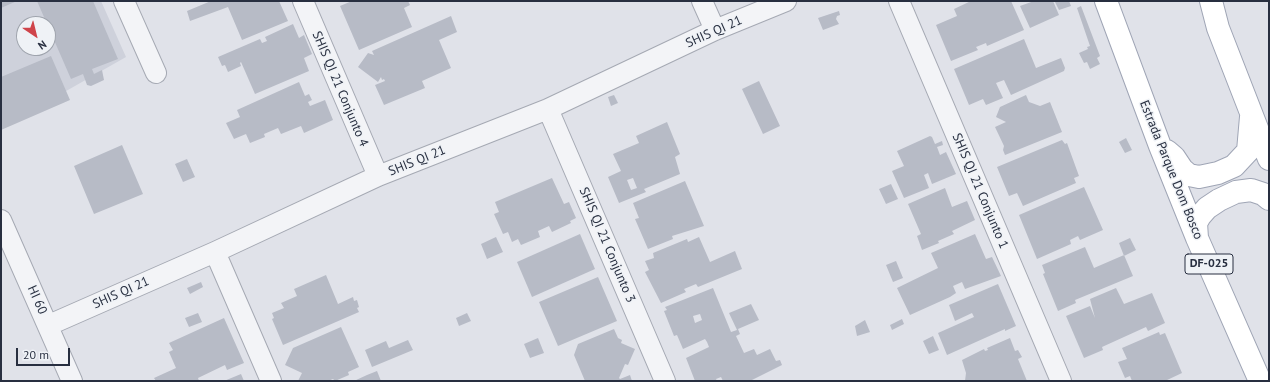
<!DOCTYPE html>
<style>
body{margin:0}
#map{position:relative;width:1270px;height:382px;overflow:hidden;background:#e0e2e9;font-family:"PT Sans",sans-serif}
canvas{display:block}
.frame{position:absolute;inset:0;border:2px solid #282f40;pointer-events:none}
.north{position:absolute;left:16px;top:16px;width:40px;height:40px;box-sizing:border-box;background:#eff2f6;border:1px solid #9fa4ad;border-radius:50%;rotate:145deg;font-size:11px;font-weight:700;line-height:16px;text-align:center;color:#282f40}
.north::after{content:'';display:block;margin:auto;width:14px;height:18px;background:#cf444a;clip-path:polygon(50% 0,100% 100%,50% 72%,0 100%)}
.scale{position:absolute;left:16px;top:348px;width:54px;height:18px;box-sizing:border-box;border:2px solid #282f40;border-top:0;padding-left:5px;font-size:12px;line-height:14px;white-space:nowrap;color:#282f40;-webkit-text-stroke:3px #eff2f6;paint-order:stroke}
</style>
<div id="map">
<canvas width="1270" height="382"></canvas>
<div class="frame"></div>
<div class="north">N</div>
<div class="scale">20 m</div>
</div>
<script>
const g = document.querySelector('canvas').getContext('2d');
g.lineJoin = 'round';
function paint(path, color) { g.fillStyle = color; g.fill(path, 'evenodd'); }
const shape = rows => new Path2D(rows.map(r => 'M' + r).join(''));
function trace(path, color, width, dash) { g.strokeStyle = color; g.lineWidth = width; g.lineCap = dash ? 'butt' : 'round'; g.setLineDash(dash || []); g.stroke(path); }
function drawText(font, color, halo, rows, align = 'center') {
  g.font = font + ' "PT Sans",sans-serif'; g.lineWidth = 3; g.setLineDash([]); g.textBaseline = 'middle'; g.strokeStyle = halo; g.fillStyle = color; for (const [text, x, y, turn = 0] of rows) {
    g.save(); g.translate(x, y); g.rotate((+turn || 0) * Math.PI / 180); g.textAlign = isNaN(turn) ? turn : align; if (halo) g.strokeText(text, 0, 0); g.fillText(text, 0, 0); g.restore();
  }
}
const built = shape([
 [1,1,101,1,126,57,1,128],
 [24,24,48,24,48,48,24,48]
]);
const building = shape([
 [1,1,17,1,1,8],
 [37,1,93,1,118,59,92,69,94,74,102,70,104,80,91,86,87,85,83,74,71,79],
 [211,1,279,1,288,21,242,40,228,7,190,21,187,11],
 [352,1,408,1,410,5,404,8,412,27,359,50,340,6],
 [971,1,1011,1,1024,30,987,46,986,43,976,47,978,50,951,61,936,25,957,16,954,9],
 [1034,1,1053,1,1059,15,1030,28,1020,6],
 [1058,1,1069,1,1071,6,1059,10,1055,2],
 [1081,6,1100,56,1097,58,1100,64,1090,69,1087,62,1084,63,1079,53,1088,49,1087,47,1090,46,1077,8],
 [839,11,840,15,837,16,836,19,839,24,823,30,818,18],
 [451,16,457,32,439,40,451,68,422,81,425,88,384,105,375,85,385,81,384,79,382,80,381,77,378,82,358,67,368,53,374,55,372,51],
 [293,24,299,38,304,35,312,54,304,58,309,71,255,94,241,62,240,63,241,66,228,72,225,65,222,66,218,57,260,39,262,43,267,41,265,37],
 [1024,39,1036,68,1061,58,1065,68,1064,71,1011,95,1004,80,996,83,1003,98,986,105,983,99,969,105,954,69],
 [51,56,70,100,1,130,1,77],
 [759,81,780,126,763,134,742,89],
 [299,82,305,96,309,94,312,100,308,102,310,106,325,100,333,120,304,133,301,126,281,134,278,128,264,134,265,137,250,143,246,134,234,139,226,123,240,117,237,110],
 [614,95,618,103,611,106,608,97],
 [1026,95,1029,102,1040,106,1050,102,1062,132,1005,155,1003,150,1004,146,995,127,1006,122,996,117,1000,107],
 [667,122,680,154,675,157,680,174,644,189,646,192,619,203,608,177,621,171,613,154,639,143,636,136],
 [633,178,637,188,631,190,627,180],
 [930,136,932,137,935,144,942,141,943,145,937,147,940,155,946,152,956,174,932,184,928,173,924,175,929,188,904,198,892,171,904,166,897,151],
 [1126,138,1132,150,1125,153,1119,142],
 [1062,140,1065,144,1067,143,1079,176,1074,178,1076,183,1023,206,1017,193,1009,196,997,167],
 [122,145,143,194,94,214,74,166],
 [187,159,195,177,183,182,175,164],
 [552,178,564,204,569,202,576,218,570,221,571,223,552,232,549,226,538,231,540,237,521,245,518,239,512,242,508,232,503,234,494,214,499,212,495,202],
 [685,181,704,226,672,236,673,239,648,249,635,219,639,218,633,203],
 [891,184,898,199,886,204,879,189],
 [1084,187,1103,230,1080,240,1078,236,1070,240,1071,244,1037,259,1019,215],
 [945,188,952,207,967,201,975,220,952,231,954,234,938,241,939,243,922,250,917,236,921,234,908,204],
 [580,234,595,269,532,297,517,262],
 [975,234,986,259,992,257,1001,276,965,289,962,282,953,286,956,293,950,297,910,315,897,288,938,268,931,253],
 [496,237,503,252,487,259,481,244],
 [699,237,710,262,735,251,742,269,698,287,696,284,684,289,686,292,661,303,645,272,649,270,645,261,654,258,653,253,687,239,688,242],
 [1130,238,1136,250,1124,256,1119,243],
 [1085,247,1094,268,1124,255,1133,276,1075,300,1076,303,1058,311,1043,274,1045,273,1042,265],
 [896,261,903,278,893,282,886,265],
 [326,275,338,304,353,297,354,301,357,300,359,307,357,308,359,312,283,345,272,319,274,318,272,313,284,308,281,303,297,296,294,289],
 [598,277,617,321,558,346,539,302],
 [201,282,203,287,190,294,187,288],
 [998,284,1016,326,1005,331,1005,329,947,355,938,333,974,317,972,313,955,321,949,305],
 [713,288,731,332,737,330,729,313,751,304,759,320,738,329,740,334,736,336,744,353,754,349,757,355,770,349,776,361,780,360,782,365,750,381,723,381,721,377,716,379,717,381,695,381,686,358,709,347,707,342,705,339,683,349,677,335,674,336,664,311,667,310,665,307],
 [700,314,702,320,695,323,693,316],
 [1116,288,1124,304,1152,293,1165,323,1148,331,1146,327,1102,347,1103,350,1084,358,1066,316,1090,306,1095,318,1090,299],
 [198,313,202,322,189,327,185,318],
 [467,313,471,321,459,326,456,318],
 [224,318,244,363,227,370,225,365,198,378,199,381,156,381,154,378,176,368,169,352,173,350,169,343],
 [902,319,904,324,892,330,890,325],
 [865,320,870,332,857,336,855,326],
 [341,327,359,367,348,372,349,375,335,381,333,379,328,381,298,381,302,373,285,365,293,348],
 [614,329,618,338,622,340,621,343,635,349,628,365,625,364,619,378,620,379,630,375,632,381,585,381,574,355,578,344],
 [1159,332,1160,335,1165,333,1182,373,1165,381,1132,381,1130,376,1125,378,1118,362,1127,359,1122,348],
 [933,336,939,350,929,354,923,341],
 [538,338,544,353,530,358,524,344],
 [1010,338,1015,351,1018,350,1022,357,1018,359,1027,381,965,381,966,373,962,360,984,349,985,351,988,350,987,348],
 [408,340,413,350,372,367,365,350,386,341,389,348],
 [377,371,381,381,354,381,367,375],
 [241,374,244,381,224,381]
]);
const minor = shape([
 [124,1,156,73],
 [303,1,378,176],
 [702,1,715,30],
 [899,1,1061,381],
 [548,109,665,381],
 [1,220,72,381],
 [215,252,271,381],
 [49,325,215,252,378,176,548,109,715,30,786,1]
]);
const major = shape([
 [1106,1,1160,146,1197,238,1260,381],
 [1211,1,1218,28,1269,159],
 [1167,151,1174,157,1182,169,1189,175,1199,177,1218,173,1234,166,1248,151,1251,117],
 [1197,238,1196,223,1200,216,1207,208,1219,200,1236,192,1251,190,1263,194,1269,199]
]);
const shields = [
 [1209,264,48]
];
const shieldNames = [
 ["DF-025",1209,264]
];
const streetNames = [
 ["SHIS QI 21",714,32,-24],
 ["SHIS QI 21 Conjunto 4",340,89,67],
 ["SHIS QI 21",417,161,-22],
 ["Estrada Parque Dom Bosco",1171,170,68],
 ["SHIS QI 21 Conjunto 1",980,191,67],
 ["SHIS QI 21 Conjunto 3",607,245,67],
 ["SHIS QI 21",121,293,-24],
 ["HI 60",37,300,66]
];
paint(built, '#ced1db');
paint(building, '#b7bbc6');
trace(minor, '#a5a9b3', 22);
trace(major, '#9fa5b5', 24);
trace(minor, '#f3f4f7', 20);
trace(major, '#fff', 22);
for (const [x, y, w] of shields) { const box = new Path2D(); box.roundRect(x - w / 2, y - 10, w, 20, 3); g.fillStyle = '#eff2f6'; g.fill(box); trace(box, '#282f40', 1); }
drawText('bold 12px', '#282f40', null, shieldNames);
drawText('13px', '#282f40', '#eff2f6', streetNames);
</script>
